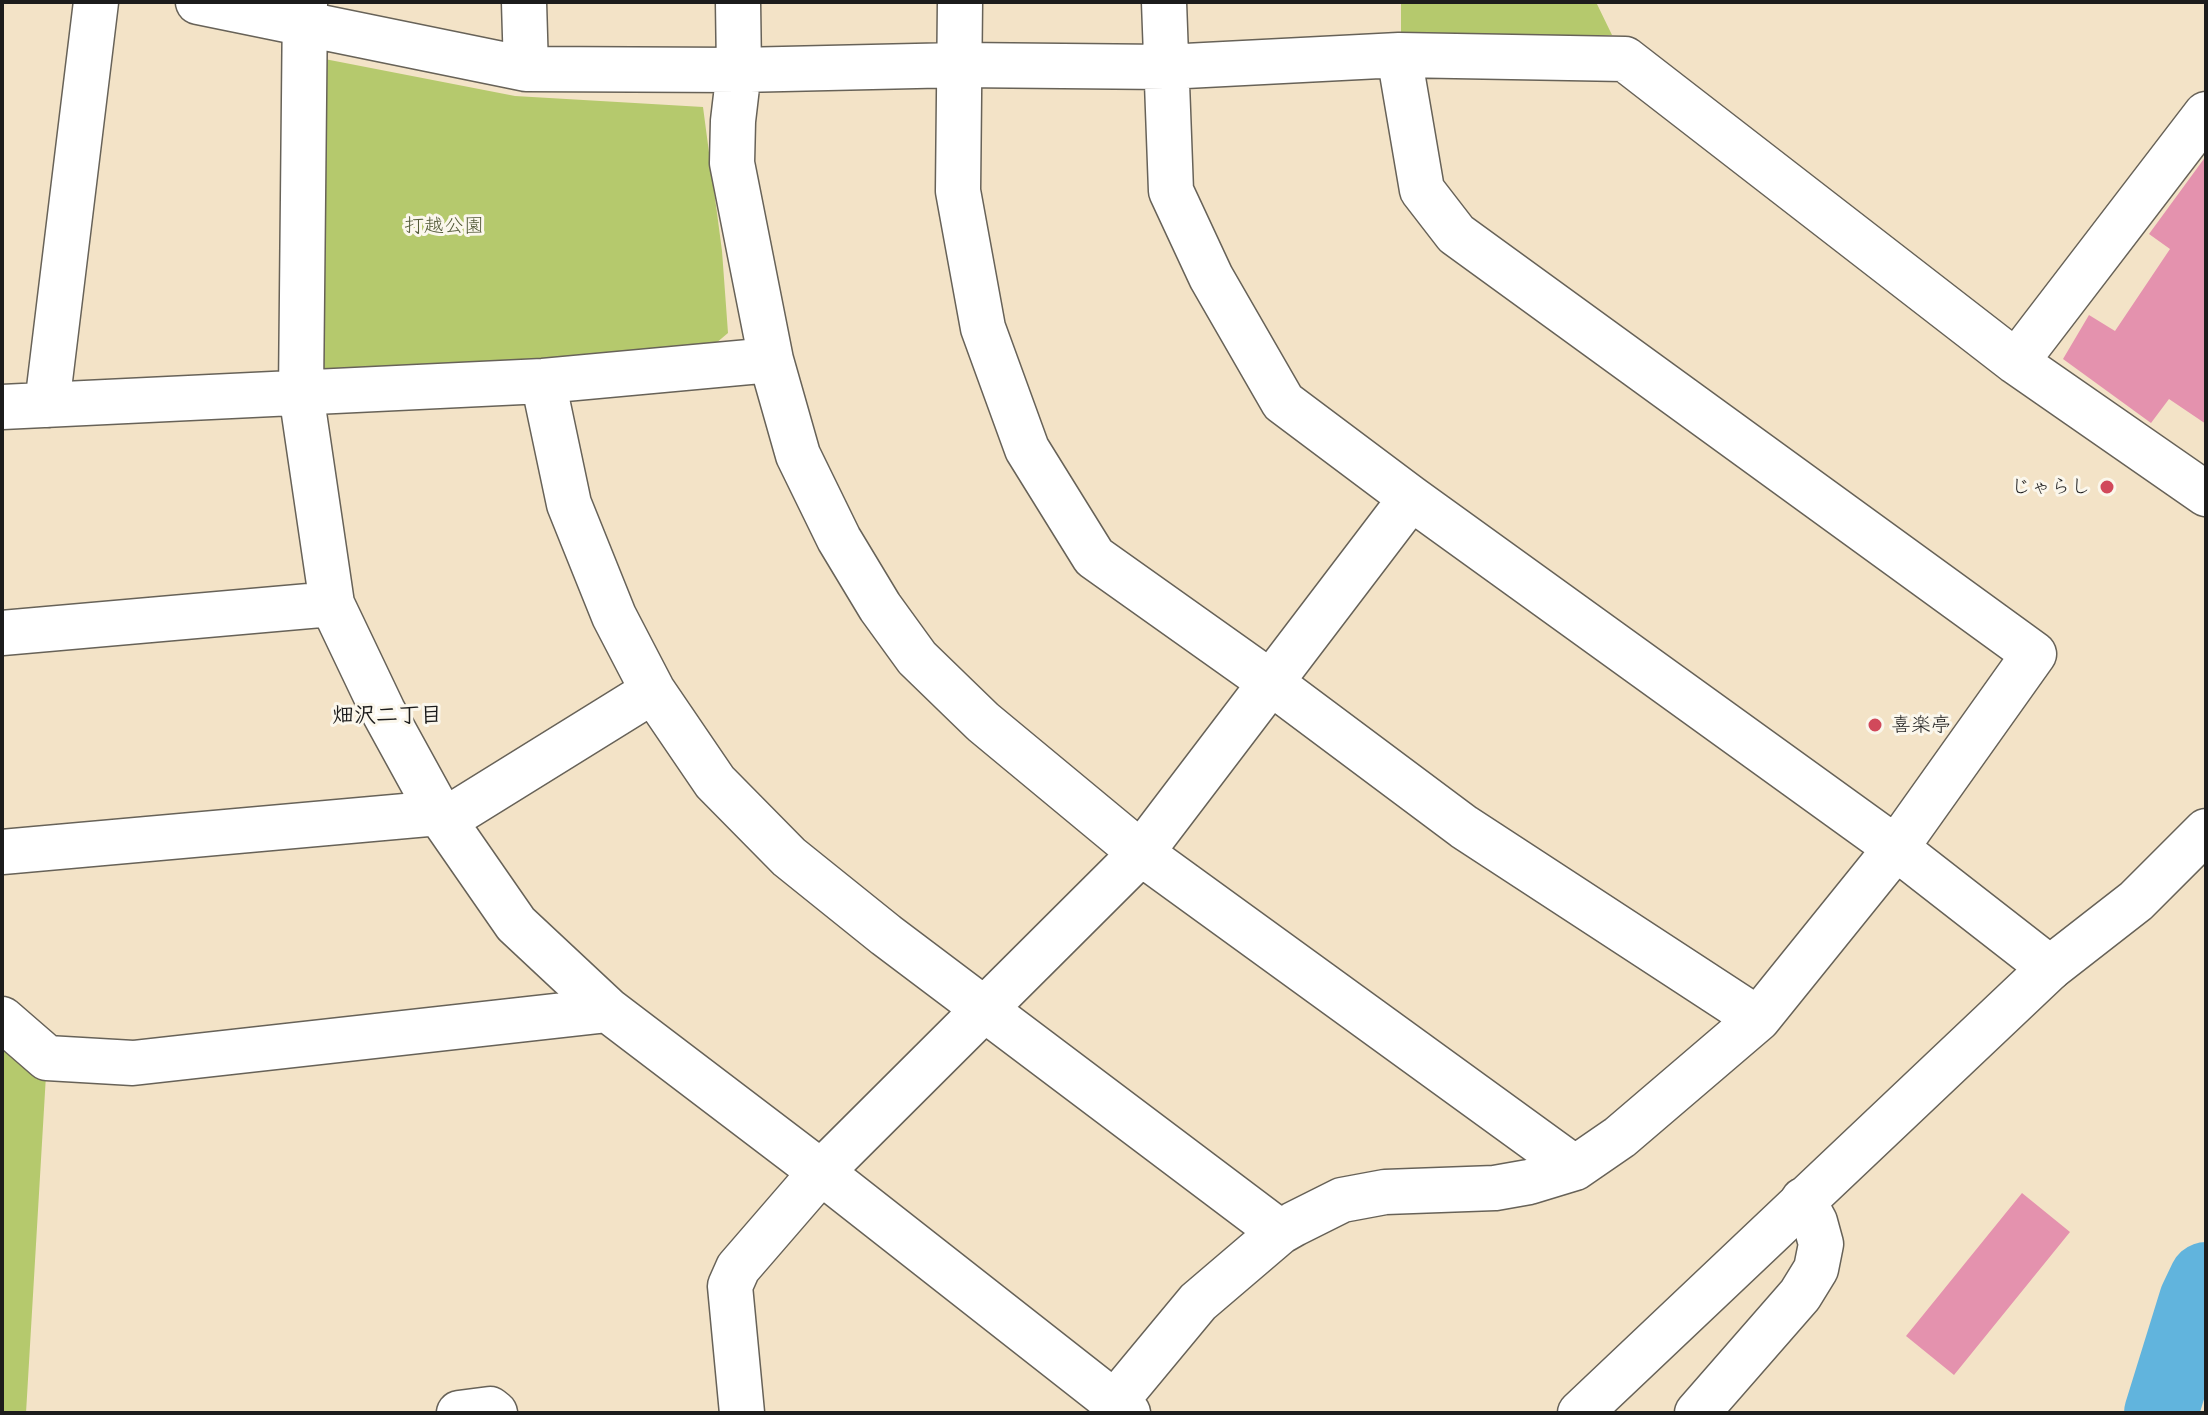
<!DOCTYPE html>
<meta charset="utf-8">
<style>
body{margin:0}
#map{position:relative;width:2208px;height:1415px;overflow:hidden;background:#f3e3c7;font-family:"Playpen Sans",sans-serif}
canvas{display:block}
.frame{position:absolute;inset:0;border:4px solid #1c1c1c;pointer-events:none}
</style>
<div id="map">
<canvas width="2208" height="1415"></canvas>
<div class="frame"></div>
</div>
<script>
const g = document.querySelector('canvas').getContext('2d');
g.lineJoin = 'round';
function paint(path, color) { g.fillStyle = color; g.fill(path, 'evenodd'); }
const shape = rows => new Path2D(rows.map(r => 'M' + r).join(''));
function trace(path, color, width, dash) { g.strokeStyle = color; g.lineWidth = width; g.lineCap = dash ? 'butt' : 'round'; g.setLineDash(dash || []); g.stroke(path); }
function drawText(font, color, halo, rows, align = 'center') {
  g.font = font + ' "Playpen Sans","Klee One",sans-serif'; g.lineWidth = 6; g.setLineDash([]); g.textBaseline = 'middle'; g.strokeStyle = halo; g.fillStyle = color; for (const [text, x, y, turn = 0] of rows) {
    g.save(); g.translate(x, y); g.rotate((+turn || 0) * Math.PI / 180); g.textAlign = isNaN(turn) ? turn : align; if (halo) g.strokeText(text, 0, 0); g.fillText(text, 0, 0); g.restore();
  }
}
const green = shape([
 [1401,2,1596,2,1612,35,1401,41],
 [304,55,515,96,703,107,722,251,728,333,709,349,326,376,301,347],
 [2,1019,47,1058,26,1413,2,1413]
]);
const river = shape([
 [2161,1413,2196,1300,2206,1279]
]);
const building = shape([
 [2206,156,2206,424,2169,399,2151,423,2063,359,2089,315,2115,331,2170,249,2149,234],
 [2022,1193,2070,1232,1954,1375,1906,1336]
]);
const minor = shape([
 [198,2,526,69,739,70,960,65,1166,67,1399,55,1625,59,2016,362,2206,494],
 [305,2,301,393,332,604,383,711,439,813,516,924,608,1010,821,1172,1128,1413],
 [524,2,526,69],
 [738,2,739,70,733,121,732,163,771,360,798,455,839,539,880,607,917,658,983,722,1141,853,1575,1168],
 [960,2,958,191,983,328,1027,449,1094,557,1270,682,1464,827,1758,1019],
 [1399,55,1422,190,1456,234,2034,654,1896,848,2050,968],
 [2016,362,2206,114],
 [543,381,569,504,614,616,653,691,715,782,789,857,886,935,1280,1232],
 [47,405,96,2],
 [2,407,543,381,771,360],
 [2,633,332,604],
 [445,820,653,691],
 [2,852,439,813],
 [2,1019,47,1058,133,1063,608,1010],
 [1115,1402,1198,1302,1280,1232,1294,1224,1342,1200,1385,1192,1495,1188,1529,1182,1575,1168,1620,1137,1758,1019,1896,848,1411,498,1283,402,1211,277,1171,191,1164,2],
 [459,1413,490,1409,495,1413],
 [742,1413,730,1286,738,1268,821,1172,1141,853,1411,498],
 [1697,1413,1800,1295,1816,1269,1821,1244,1815,1222,1803,1200]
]);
const tertiary = shape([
 [1580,1413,2050,968,2136,901,2206,831]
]);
const markers = [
 [2107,487,8,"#d1495b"],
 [1875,725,8,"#d1495b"]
];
const parkNames = [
 ["打越公園",444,226]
];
const poiNames = [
 ["じゃらし",2091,487],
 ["喜楽亭",1891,725,"left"]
];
const neighbourhoodNames = [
 ["畑沢二丁目",387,716]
];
paint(green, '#b5c96d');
trace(river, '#61b4dd', 74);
paint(building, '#e492ae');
trace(minor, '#676258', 47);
trace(tertiary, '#676258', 47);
trace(minor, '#fff', 44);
trace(tertiary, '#fff', 44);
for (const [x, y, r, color] of markers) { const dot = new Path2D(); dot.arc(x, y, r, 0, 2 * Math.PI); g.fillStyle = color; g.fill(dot); trace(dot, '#fbf7ec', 3); }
drawText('20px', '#525938', '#fbf7ec', parkNames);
drawText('20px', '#1c1c1c', '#fbf7ec', poiNames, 'right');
drawText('bold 22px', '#1c1c1c', '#fbf7ec', neighbourhoodNames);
</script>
